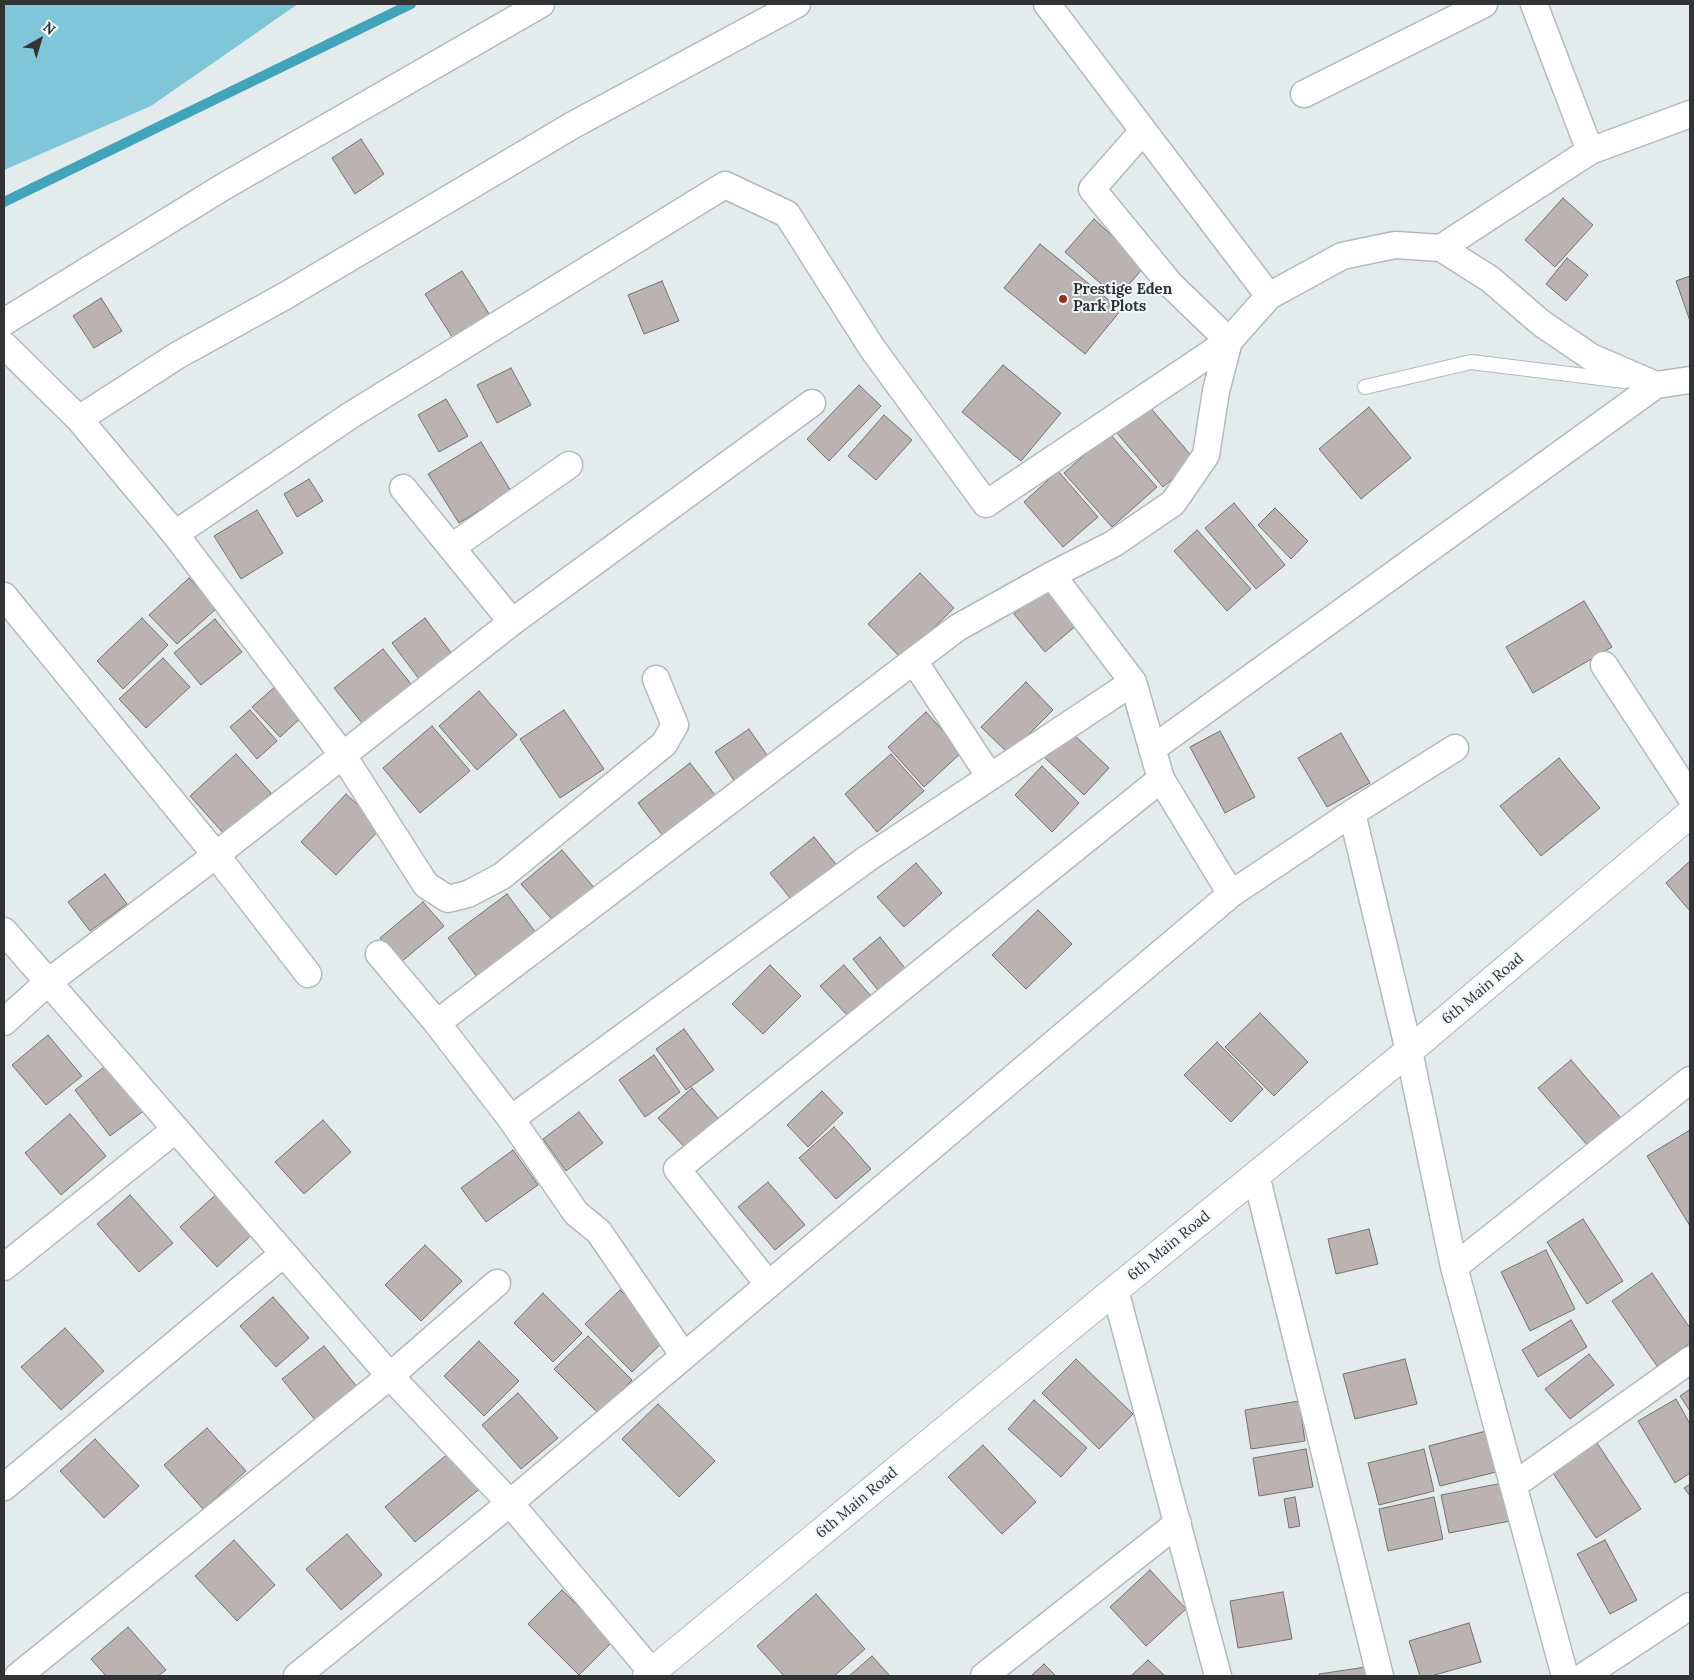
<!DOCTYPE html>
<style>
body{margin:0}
#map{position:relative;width:1694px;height:1680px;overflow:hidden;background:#e4ebed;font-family:Lora,serif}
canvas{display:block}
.frame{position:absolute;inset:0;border:5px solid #313334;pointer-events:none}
.north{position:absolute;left:15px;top:15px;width:50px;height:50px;-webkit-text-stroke:4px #f1f8fa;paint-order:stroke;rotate:39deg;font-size:14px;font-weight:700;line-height:20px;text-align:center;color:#313334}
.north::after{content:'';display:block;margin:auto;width:18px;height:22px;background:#313334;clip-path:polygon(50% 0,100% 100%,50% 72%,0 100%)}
</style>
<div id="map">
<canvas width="1694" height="1680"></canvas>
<div class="frame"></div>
<div class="north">N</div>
</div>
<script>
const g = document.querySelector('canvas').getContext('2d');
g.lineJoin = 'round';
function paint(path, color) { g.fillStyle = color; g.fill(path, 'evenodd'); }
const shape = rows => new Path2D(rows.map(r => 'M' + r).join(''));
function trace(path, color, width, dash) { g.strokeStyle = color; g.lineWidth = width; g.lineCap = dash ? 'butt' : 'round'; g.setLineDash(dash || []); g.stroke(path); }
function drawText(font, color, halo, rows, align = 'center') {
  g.font = font + ' Lora,serif'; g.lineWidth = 4; g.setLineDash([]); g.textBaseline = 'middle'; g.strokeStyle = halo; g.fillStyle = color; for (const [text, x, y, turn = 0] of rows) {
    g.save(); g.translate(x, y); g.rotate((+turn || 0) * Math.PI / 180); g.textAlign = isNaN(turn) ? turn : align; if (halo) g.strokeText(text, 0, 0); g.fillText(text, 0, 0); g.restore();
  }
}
const green = shape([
 [4,4,298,4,151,106,4,170]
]);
const stream = shape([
 [4,202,411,4]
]);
const building = shape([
 [361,139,384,174,355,194,332,158,361,139],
 [1563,198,1593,225,1555,267,1525,240,1563,198],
 [1094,219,1145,266,1117,298,1065,252,1094,219],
 [1040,244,1121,310,1085,354,1004,288,1040,244],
 [1567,258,1588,275,1566,301,1546,284,1567,258],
 [462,271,491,317,454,340,425,294,462,271],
 [1690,276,1690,321,1676,281,1690,276],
 [662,281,679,321,644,334,628,295,662,281],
 [101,298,122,331,94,348,73,316,101,298],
 [1003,365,1061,413,1021,461,962,412,1003,365],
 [511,368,531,405,497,423,477,385,511,368],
 [859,385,881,406,829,461,807,439,859,385],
 [446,399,468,436,439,452,418,415,446,399],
 [1148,405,1195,460,1163,487,1116,432,1148,405],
 [1369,407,1411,458,1361,499,1319,449,1369,407],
 [884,415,912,440,876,480,848,456,884,415],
 [1109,433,1157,487,1112,527,1064,473,1109,433],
 [481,442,511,491,459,523,428,474,481,442],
 [1058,471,1098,517,1063,547,1024,502,1058,471],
 [309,479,323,501,297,517,284,494,309,479],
 [1234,503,1285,565,1256,589,1205,528,1234,503],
 [1275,508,1308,541,1291,559,1258,525,1275,508],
 [257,510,283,553,241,579,214,536,257,510],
 [1197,530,1251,589,1227,611,1174,551,1197,530],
 [920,573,954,608,902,659,868,624,920,573],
 [189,578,217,608,177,644,149,615,189,578],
 [1046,587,1078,624,1045,652,1014,614,1046,587],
 [1584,601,1612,647,1533,693,1506,647,1584,601],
 [142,618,168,645,123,689,97,661,142,618],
 [425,618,458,662,425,687,392,643,425,618],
 [215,619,242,652,201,685,174,653,215,619],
 [383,649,415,689,366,728,334,688,383,649],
 [163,658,190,687,146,728,119,699,163,658],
 [1026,682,1053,710,1009,754,981,727,1026,682],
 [276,686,303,716,280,737,252,707,276,686],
 [479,691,517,735,477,770,439,726,479,691],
 [250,710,277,741,257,759,230,727,250,710],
 [564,710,604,769,560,798,520,739,564,710],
 [926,712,962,752,924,787,888,747,926,712],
 [432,726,470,771,420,813,383,768,432,726],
 [749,729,771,761,737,785,715,752,749,729],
 [1069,730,1109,768,1084,795,1044,757,1069,730],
 [1220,731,1255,797,1225,813,1190,747,1220,731],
 [1341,733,1370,783,1327,807,1298,758,1341,733],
 [236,754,271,793,225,835,190,796,236,754],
 [891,754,924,791,877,832,845,794,891,754],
 [1559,758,1600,808,1541,856,1500,806,1559,758],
 [690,763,715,795,663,836,638,803,690,763],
 [1042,766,1079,803,1052,832,1015,795,1042,766],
 [346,794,382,827,336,875,301,842,346,794],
 [814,837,839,868,794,903,770,873,814,837],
 [562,850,596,890,556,924,521,884,562,850],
 [1690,861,1690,911,1666,883,1690,861],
 [916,863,942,893,904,927,877,897,916,863],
 [105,874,127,904,90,931,68,902,105,874],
 [507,894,536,933,477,977,448,938,507,894],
 [423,902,444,926,400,963,380,938,423,902],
 [1038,910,1072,944,1026,989,992,955,1038,910],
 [880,937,908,972,881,994,853,959,880,937],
 [770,965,801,996,763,1034,732,1004,770,965],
 [844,965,871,996,848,1016,820,986,844,965],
 [1260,1013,1308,1062,1274,1096,1225,1047,1260,1013],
 [684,1029,714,1070,686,1090,656,1049,684,1029],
 [48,1035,82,1076,46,1105,12,1065,48,1035],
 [1217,1042,1263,1089,1231,1122,1184,1075,1217,1042],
 [654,1055,680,1092,645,1117,619,1080,654,1055],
 [113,1060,149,1107,110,1136,75,1090,113,1060],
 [1571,1060,1621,1118,1588,1146,1538,1088,1571,1060],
 [692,1088,723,1124,690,1153,658,1118,692,1088],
 [822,1091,843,1113,808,1147,787,1125,822,1091],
 [579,1112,603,1143,566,1171,543,1139,579,1112],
 [70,1114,106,1156,61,1195,25,1153,70,1114],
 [323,1120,351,1152,304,1194,275,1162,323,1120],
 [834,1127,871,1169,836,1199,799,1158,834,1127],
 [1690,1130,1690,1226,1647,1156,1690,1130],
 [513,1150,538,1185,486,1222,461,1188,513,1150],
 [768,1182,805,1225,775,1250,738,1207,768,1182],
 [221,1190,258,1229,217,1267,180,1227,221,1190],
 [130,1195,173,1243,139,1272,97,1224,130,1195],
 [1583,1219,1623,1281,1587,1304,1547,1242,1583,1219],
 [1369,1229,1378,1264,1336,1274,1328,1239,1369,1229],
 [425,1245,462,1281,421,1321,385,1285,425,1245],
 [1546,1250,1575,1309,1530,1331,1501,1272,1546,1250],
 [1652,1273,1690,1328,1690,1343,1657,1366,1612,1301,1652,1273],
 [620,1290,667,1338,632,1372,585,1324,620,1290],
 [543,1293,582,1333,553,1362,514,1323,543,1293],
 [273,1297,309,1338,276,1367,240,1326,273,1297],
 [1571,1320,1587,1347,1538,1377,1522,1350,1571,1320],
 [65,1328,104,1371,61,1410,21,1367,65,1328],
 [588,1336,632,1380,599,1414,554,1369,588,1336],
 [479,1341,519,1381,484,1416,444,1376,479,1341],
 [324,1346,362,1393,320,1426,282,1379,324,1346],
 [1589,1354,1614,1385,1570,1419,1545,1389,1589,1354],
 [1076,1359,1133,1414,1099,1449,1042,1393,1076,1359],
 [1405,1359,1417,1404,1355,1419,1343,1374,1405,1359],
 [1690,1389,1690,1411,1680,1396,1690,1389],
 [518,1393,558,1438,521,1469,482,1425,518,1393],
 [1676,1399,1690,1424,1690,1473,1675,1483,1638,1421,1676,1399],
 [1034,1400,1087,1448,1061,1477,1008,1429,1034,1400],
 [1299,1401,1305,1441,1251,1449,1245,1410,1299,1401],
 [658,1404,715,1461,679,1497,622,1439,658,1404],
 [207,1428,246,1471,203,1509,164,1465,207,1428],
 [1486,1431,1496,1472,1440,1486,1429,1446,1486,1431],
 [95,1439,139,1486,104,1518,60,1471,95,1439],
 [1597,1443,1641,1509,1596,1538,1553,1473,1597,1443],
 [983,1445,1036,1502,1002,1534,948,1477,983,1445],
 [1306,1449,1313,1487,1259,1496,1253,1458,1306,1449],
 [1424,1449,1434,1491,1379,1505,1368,1463,1424,1449],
 [451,1451,482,1487,415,1542,385,1507,451,1451],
 [1503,1483,1510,1521,1449,1533,1441,1495,1503,1483],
 [1690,1484,1690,1496,1684,1488,1690,1484],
 [1295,1497,1300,1526,1289,1528,1284,1499,1295,1497],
 [1434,1497,1443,1539,1388,1551,1379,1509,1434,1497],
 [347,1534,382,1575,341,1610,306,1569,347,1534],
 [234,1540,275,1585,237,1621,195,1576,234,1540],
 [1605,1540,1637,1600,1610,1614,1577,1554,1605,1540],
 [1150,1570,1186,1609,1146,1646,1110,1607,1150,1570],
 [562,1590,613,1641,579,1675,528,1624,562,1590],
 [1283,1592,1292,1639,1238,1648,1230,1601,1283,1592],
 [816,1594,865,1649,834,1676,784,1676,757,1646,816,1594],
 [1469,1623,1481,1662,1431,1676,1420,1676,1409,1641,1469,1623],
 [128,1627,166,1670,158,1676,106,1676,91,1659,128,1627],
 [872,1656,890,1676,849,1676,872,1656],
 [1148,1660,1165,1676,1131,1676,1148,1660],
 [1044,1664,1056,1676,1031,1676,1044,1664],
 [1366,1667,1368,1676,1320,1676,1319,1674,1366,1667]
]);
const lane = shape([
 [1365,387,1471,362,1625,381]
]);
const street = shape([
 [1047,4,1269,296],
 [1304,94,1484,4],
 [1590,151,1690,114],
 [1441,248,1590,151,1534,4],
 [4,322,223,187,541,4],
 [4,345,79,419,175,534,342,754,426,885,448,899,468,894,502,876,664,744,675,725,656,679],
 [79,419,178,355,285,296,573,125,797,4],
 [403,488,512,622],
 [175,534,351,415,725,185,787,214,872,348,986,504,1229,341,1170,284,1092,189,1143,131],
 [452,547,569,465],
 [4,596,216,855,308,974],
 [914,661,990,777],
 [1604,665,1690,796],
 [1152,749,1656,385],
 [1352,813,1455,748],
 [1231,894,1161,779,1133,682,1052,575,1113,544,1173,503,1206,455,1216,391,1229,341,1269,296,1342,256,1395,245,1441,248,1490,279,1541,323,1591,357,1656,385,1690,380],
 [4,931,390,1376,510,1503,652,1672],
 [379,954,437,1023],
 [4,1022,47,983,216,855,512,622,812,403],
 [511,1119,868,858,1133,682],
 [1256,1175,1380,1676],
 [4,1267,176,1129],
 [1454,1267,1690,1080],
 [768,1284,677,1169,1161,779],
 [1115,1290,1218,1676],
 [684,1356,599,1232,576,1213,511,1119,437,1023,957,628,1052,575],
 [1514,1485,1690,1360],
 [4,1487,283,1254],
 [18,1676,390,1376,497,1283],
 [297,1676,510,1503,1231,894,1352,813,1409,1051,1454,1267,1565,1676],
 [984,1676,1178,1523],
 [1584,1676,1690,1606]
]);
const secondary = shape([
 [647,1676,1115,1290,1409,1051,1690,814]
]);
const markers = [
 [1063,299,5,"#982f1c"]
];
const poiNames = [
 ["Prestige Eden",1073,290],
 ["Park Plots",1073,307]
];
const streetNames = [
 ["6th Main Road",1483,989,-40],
 ["6th Main Road",1169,1246,-39],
 ["6th Main Road",857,1503,-40]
];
paint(green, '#7fc6d8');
trace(stream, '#41a4ba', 10);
paint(building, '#bab3b2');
trace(building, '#76706f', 1);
trace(lane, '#b4babc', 16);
trace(street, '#b4babc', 29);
trace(secondary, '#b4babc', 30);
trace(lane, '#fff', 14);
trace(street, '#fff', 26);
trace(secondary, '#fff', 28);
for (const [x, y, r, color] of markers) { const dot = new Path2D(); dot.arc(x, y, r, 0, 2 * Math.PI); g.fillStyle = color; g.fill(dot); trace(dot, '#f1f8fa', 2); }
drawText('bold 15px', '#313334', '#f1f8fa', poiNames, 'left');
drawText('15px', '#313334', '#f1f8fa', streetNames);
</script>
